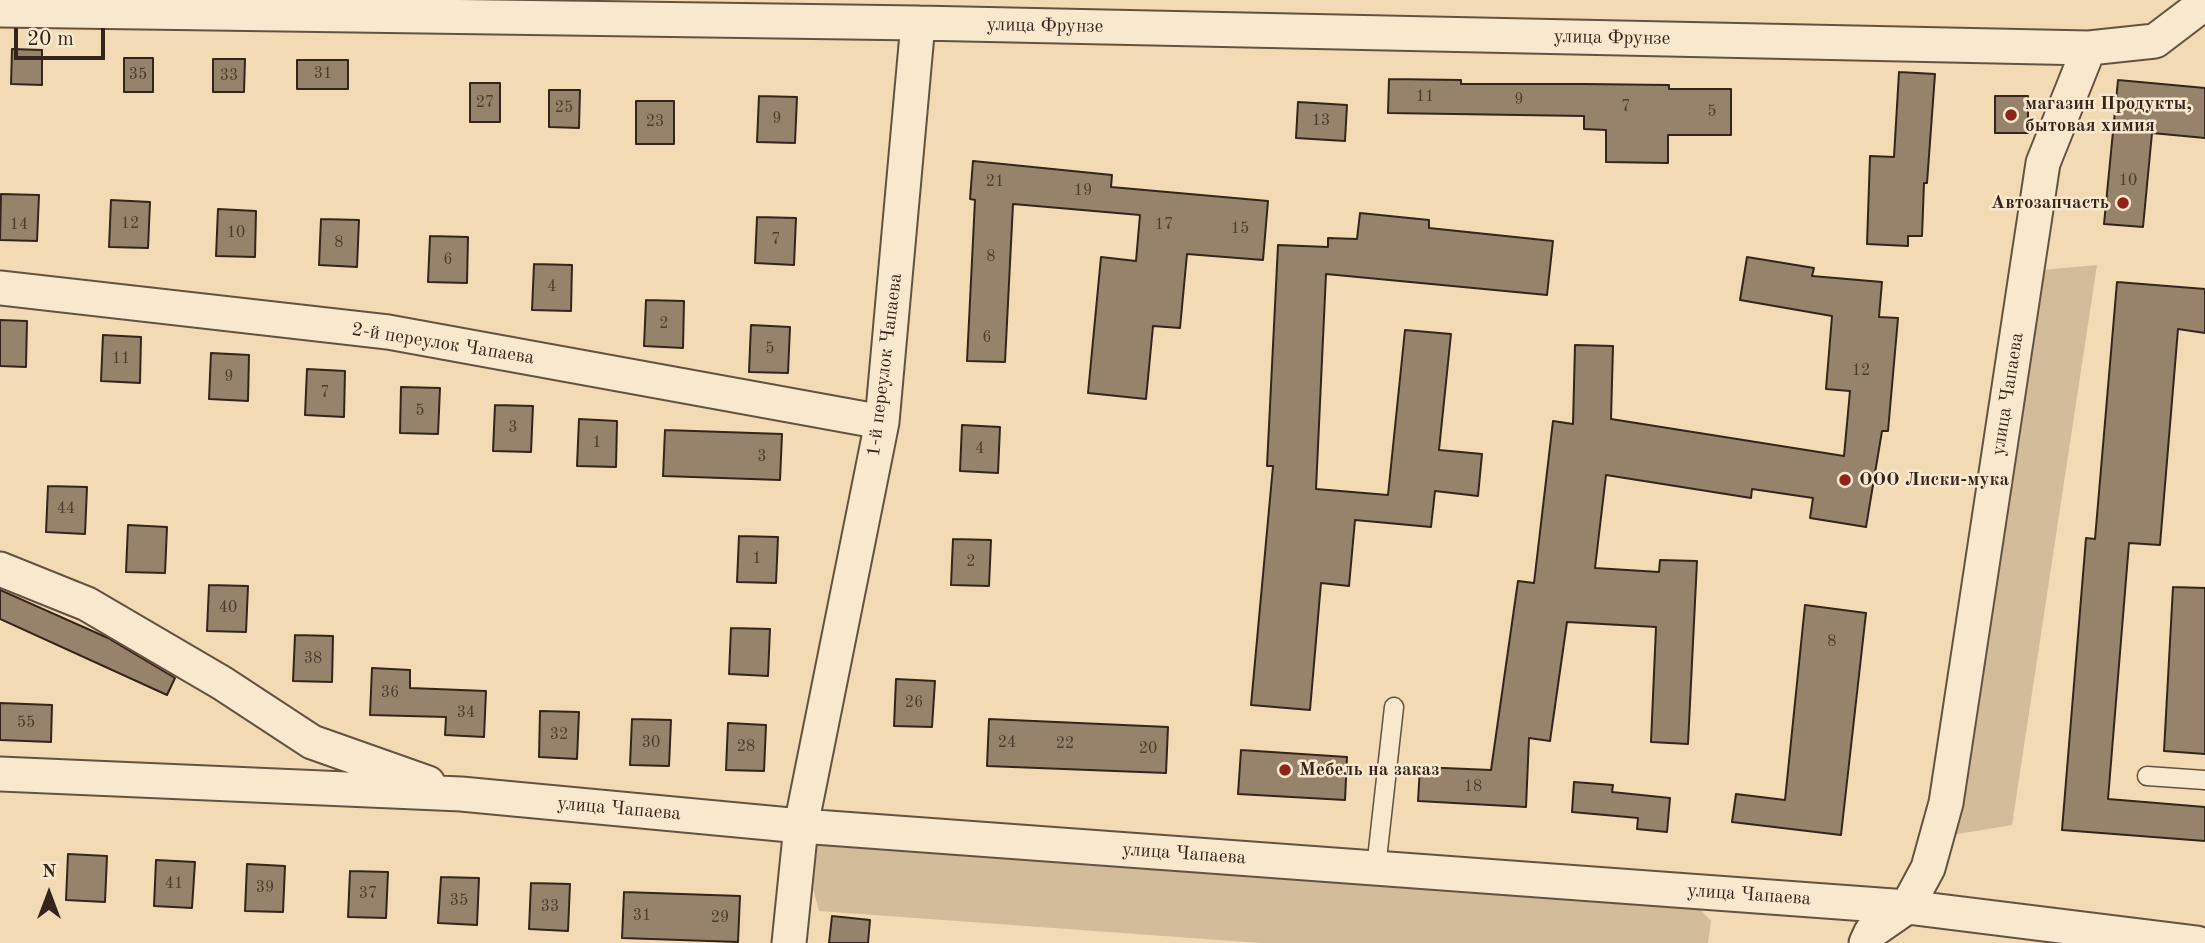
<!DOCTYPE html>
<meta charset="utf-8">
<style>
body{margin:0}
#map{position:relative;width:2205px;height:943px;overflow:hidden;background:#f2dbb4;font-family:"Old Standard TT",serif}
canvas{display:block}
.north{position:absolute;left:14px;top:859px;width:70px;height:70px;-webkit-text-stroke:5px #f7e8ce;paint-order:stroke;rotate:0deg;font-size:19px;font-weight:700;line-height:28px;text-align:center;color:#34241b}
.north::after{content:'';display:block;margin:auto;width:24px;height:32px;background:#34241b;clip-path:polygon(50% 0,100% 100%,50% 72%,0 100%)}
.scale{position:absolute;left:14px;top:28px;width:91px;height:32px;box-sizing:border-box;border:4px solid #34241b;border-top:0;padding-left:9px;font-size:21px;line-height:24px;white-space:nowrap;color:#34241b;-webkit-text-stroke:5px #f7e8ce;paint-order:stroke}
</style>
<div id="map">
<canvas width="2205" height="943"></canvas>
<div class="north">N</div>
<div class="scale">20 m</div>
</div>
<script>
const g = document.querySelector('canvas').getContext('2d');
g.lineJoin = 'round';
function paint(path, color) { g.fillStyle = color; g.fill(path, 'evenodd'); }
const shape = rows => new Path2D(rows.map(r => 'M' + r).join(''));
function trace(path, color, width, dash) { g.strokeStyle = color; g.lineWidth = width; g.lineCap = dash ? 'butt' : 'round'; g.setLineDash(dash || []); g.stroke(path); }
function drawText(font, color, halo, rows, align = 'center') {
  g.font = font + ' "Old Standard TT",serif'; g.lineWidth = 5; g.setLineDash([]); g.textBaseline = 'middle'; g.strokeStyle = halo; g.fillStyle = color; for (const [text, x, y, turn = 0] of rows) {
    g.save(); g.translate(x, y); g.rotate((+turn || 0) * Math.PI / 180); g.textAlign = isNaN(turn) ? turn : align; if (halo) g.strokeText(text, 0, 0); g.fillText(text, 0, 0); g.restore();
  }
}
const green = shape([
 [2097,265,2012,825,1952,835,2041,270],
 [832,821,1670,877,1711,921,1708,943,1260,943,819,911,813,889,809,855]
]);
const building = shape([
 [12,49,42,50,42,85,11,84,12,49],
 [124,58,153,58,153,92,124,92,124,58],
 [213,59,245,59,244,92,213,92,213,59],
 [297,60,348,60,348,89,297,89,297,60],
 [1899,72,1935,74,1927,183,1924,183,1922,236,1908,236,1908,246,1867,244,1870,156,1894,157,1899,72],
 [1389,79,1461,80,1461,84,1584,84,1669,85,1669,89,1731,89,1731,135,1668,135,1668,163,1606,162,1606,130,1584,129,1584,116,1388,113,1389,79],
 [2118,80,2205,88,2205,138,2152,133,2143,227,2104,224,2118,80],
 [470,83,500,83,500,122,470,122,470,83],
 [549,90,580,90,579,128,549,127,549,90],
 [759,96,797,97,795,143,757,142,759,96],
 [1995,96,2028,96,2028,133,1995,133,1995,96],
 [636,101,674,101,674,144,636,144,636,101],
 [1298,102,1347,105,1345,141,1296,138,1298,102],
 [973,161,1112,175,1111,187,1268,201,1263,260,1187,254,1180,328,1153,326,1146,399,1088,393,1101,257,1136,261,1140,215,1013,204,1005,362,967,361,975,200,970,199,973,161],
 [1,194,39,195,37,241,0,240,1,194],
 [111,200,150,202,148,248,109,247,111,200],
 [218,209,256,211,255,257,216,256,218,209],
 [1360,213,1429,220,1429,228,1553,241,1547,295,1326,274,1316,489,1388,495,1405,330,1451,334,1439,450,1482,454,1478,496,1435,491,1431,527,1355,520,1349,586,1321,583,1310,710,1251,705,1273,466,1267,466,1278,245,1328,247,1328,238,1357,239,1360,213],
 [757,217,796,218,794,265,755,263,757,217],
 [321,219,359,220,357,267,319,265,321,219],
 [430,236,468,237,467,283,428,282,430,236],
 [1747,257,1814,268,1812,276,1882,282,1879,317,1898,318,1888,431,1882,431,1866,527,1810,518,1813,498,1752,489,1751,498,1606,475,1595,568,1659,572,1660,560,1697,561,1688,744,1651,742,1656,627,1567,622,1550,741,1529,738,1526,807,1418,801,1420,767,1491,770,1518,581,1534,583,1553,421,1573,424,1575,345,1613,346,1611,419,1844,456,1850,391,1826,389,1832,316,1740,300,1747,257],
 [534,264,572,265,571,311,532,310,534,264],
 [2117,282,2205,289,2205,333,2178,329,2160,545,2129,543,2108,799,2205,807,2205,841,2062,830,2086,538,2095,539,2117,282],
 [646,300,684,301,683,348,644,346,646,300],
 [0,320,27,321,26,367,0,366,0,320],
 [751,325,790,327,788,373,749,372,751,325],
 [103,335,141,337,140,383,101,381,103,335],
 [211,353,249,355,248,401,209,399,211,353],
 [307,369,345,371,344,417,305,415,307,369],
 [401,387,440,388,438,434,400,433,401,387],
 [495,405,533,406,531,452,493,451,495,405],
 [579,419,617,421,616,467,577,466,579,419],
 [962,425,1000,427,998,473,960,471,962,425],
 [665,430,782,434,780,480,663,476,665,430],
 [48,486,87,487,85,534,46,532,48,486],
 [128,525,167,527,165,573,126,572,128,525],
 [739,536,778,537,776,583,737,582,739,536],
 [953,539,991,540,989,586,951,585,953,539],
 [209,585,248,586,246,632,207,631,209,585],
 [2173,587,2205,588,2205,754,2164,751,2173,587],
 [0,590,108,638,175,678,167,695,0,619,0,590],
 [1805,605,1866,613,1841,835,1732,822,1736,794,1785,800,1805,605],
 [731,628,770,629,768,676,729,674,731,628],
 [295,635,333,636,332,682,293,681,295,635],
 [372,668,410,670,410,688,486,691,484,737,445,735,446,717,370,715,372,668],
 [896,679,935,681,932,727,894,726,896,679],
 [0,703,52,705,51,742,0,740,0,703],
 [540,711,579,712,577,759,539,757,540,711],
 [632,719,671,720,669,766,630,765,632,719],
 [989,719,1168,727,1166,773,987,766,989,719],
 [728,723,766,725,764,771,726,770,728,723],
 [1241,750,1347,757,1345,800,1238,794,1241,750],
 [1574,782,1613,785,1612,792,1670,798,1667,832,1637,829,1638,818,1572,812,1574,782],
 [68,854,107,856,105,902,66,900,68,854],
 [156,860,195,862,192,908,154,906,156,860],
 [247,864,285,866,283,912,245,911,247,864],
 [350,871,388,872,386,918,348,917,350,871],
 [441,877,479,878,477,925,438,923,441,877],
 [531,883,570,884,568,931,529,929,531,883],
 [624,892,740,896,738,942,622,938,624,892],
 [832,916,870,920,868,943,829,943,832,916]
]);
const service = shape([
 [2147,776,2205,780],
 [1376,868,1394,707]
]);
const minor = shape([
 [0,10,918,23,2089,48,2155,41,2205,3],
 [0,288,388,332,882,422],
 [0,569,87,604,222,683,312,742,428,783],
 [0,774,461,794,801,826,1907,907,2197,943],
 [789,943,801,826,882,422,918,23],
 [1866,943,1871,932,1907,907,1928,868,1946,803,2043,163,2089,48]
]);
const markers = [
 [2011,115,7,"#8f2418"],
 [2123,203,7,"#8f2418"],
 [1845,480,7,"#8f2418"],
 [1285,770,7,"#8f2418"]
];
const numberNames = [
 ["31",323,74],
 ["35",138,75],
 ["33",229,76],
 ["11",1425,97],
 ["9",1519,100],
 ["27",485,103],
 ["7",1626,107],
 ["25",564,108],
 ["5",1712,112],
 ["9",777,119],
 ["13",1321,121],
 ["23",655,122],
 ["10",2128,181],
 ["21",995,182],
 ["19",1083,191],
 ["12",130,224],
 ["14",19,225],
 ["17",1164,225],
 ["15",1240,229],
 ["10",236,233],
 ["7",776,240],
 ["8",339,243],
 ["8",991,257],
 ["6",448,260],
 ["4",552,287],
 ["2",664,324],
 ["6",987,338],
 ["5",770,349],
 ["11",121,359],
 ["12",1861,371],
 ["9",229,377],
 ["7",325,393],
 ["5",420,411],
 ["3",513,428],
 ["1",597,443],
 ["4",980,449],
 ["3",762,457],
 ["44",66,509],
 ["1",757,559],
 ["2",971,562],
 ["40",228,608],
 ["8",1832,642],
 ["38",313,659],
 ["36",390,693],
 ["26",914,703],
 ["34",466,713],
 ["55",26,723],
 ["32",559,735],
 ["30",651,743],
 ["24",1007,743],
 ["22",1065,744],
 ["28",746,747],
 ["20",1148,749],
 ["18",1473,787],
 ["41",174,884],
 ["39",265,888],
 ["37",368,894],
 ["35",459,901],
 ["33",550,907],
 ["31",642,916],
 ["29",720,918]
];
const streetNames = [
 ["улица Фрунзе",1045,26,1],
 ["улица Фрунзе",1612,38,1],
 ["2-й переулок Чапаева",443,344,9],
 ["1-й переулок Чапаева",885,365,-83],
 ["улица Чапаева",2008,394,-81],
 ["улица Чапаева",619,809,5],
 ["улица Чапаева",1184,854,4],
 ["улица Чапаева",1749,895,4]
];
const poiNames = [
 ["магазин Продукты,",2025,104],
 ["бытовая химия",2025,126],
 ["Автозапчасть",2109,203,"right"],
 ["ООО Лиски-мука",1859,480],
 ["Мебель на заказ",1299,770]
];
paint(green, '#d2bc9a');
paint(building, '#97836b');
trace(building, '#34241b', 2);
trace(service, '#645241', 21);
trace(minor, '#645241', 37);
trace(service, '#f7e8ce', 18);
trace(minor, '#f7e8ce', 33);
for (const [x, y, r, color] of markers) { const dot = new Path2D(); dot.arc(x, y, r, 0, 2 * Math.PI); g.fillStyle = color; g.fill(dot); trace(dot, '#f7e8ce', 2.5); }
drawText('16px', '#4d3c2f', null, numberNames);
drawText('19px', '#34241b', '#f7e8ce', streetNames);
drawText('bold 19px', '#34241b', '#f7e8ce', poiNames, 'left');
</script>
